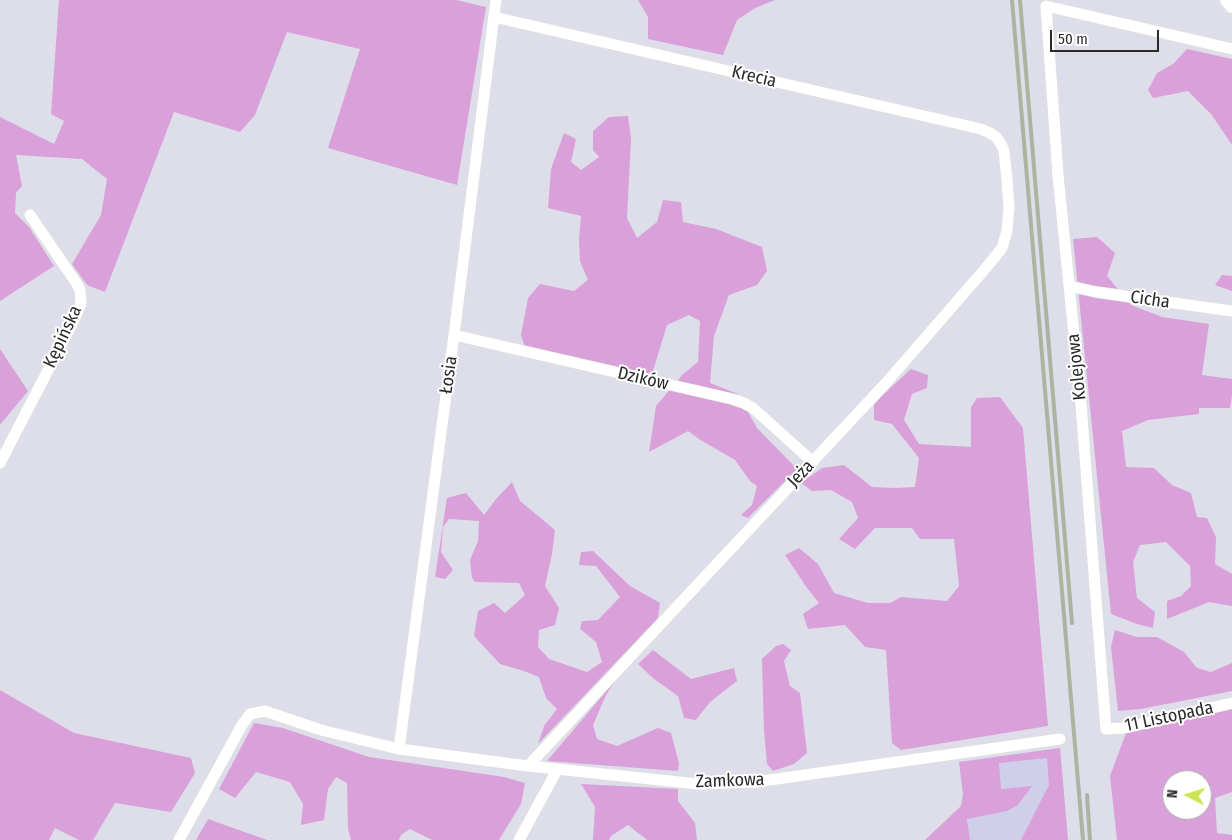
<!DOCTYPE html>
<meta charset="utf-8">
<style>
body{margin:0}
#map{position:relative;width:1232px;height:840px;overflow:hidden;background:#dddeea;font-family:"Fira Sans Condensed",sans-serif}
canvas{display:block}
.north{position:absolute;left:1162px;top:770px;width:50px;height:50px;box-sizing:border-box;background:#fff;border:1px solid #aaa;border-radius:50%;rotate:275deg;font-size:14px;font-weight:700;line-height:20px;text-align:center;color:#2a2a2a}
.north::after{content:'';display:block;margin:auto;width:18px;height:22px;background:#cbe450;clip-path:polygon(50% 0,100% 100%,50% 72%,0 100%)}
.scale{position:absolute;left:1050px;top:30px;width:109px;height:22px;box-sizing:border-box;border:2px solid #2a2a2a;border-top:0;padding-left:6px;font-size:15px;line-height:18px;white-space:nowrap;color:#2a2a2a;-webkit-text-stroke:4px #fff;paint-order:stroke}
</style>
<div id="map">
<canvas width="1232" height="840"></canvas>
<div class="north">N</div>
<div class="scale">50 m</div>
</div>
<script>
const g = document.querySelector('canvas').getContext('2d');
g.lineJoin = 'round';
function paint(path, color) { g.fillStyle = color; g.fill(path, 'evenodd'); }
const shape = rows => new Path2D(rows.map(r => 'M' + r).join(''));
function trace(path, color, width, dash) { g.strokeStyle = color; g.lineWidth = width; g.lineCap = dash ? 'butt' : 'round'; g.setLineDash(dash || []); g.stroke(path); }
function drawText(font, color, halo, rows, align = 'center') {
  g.font = font + ' "Fira Sans Condensed",sans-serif'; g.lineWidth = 4; g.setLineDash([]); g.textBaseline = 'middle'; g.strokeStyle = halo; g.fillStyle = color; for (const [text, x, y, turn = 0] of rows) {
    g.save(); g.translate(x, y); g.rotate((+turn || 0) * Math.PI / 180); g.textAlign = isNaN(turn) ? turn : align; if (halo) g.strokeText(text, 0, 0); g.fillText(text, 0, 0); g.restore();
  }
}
const education = shape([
 [1060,748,1068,840,970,840,959,762]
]);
const green = shape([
 [59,0,456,0,486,7,457,185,328,148,360,49,287,32,255,115,240,132,174,112,105,292,87,285,72,264,101,215,107,179,82,159,16,155,22,186,16,193,15,213,29,227,54,266,0,301,0,117,54,144,64,121,51,114],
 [638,0,775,0,755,8,737,20,723,55,648,39,648,17],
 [1187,49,1232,59,1232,145,1211,114,1188,91,1153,98,1148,90,1157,73,1173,64],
 [628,116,631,139,627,218,637,238,657,222,663,200,681,202,683,222,716,229,762,247,767,271,757,285,729,295,714,336,710,383,738,394,757,428,797,469,748,518,741,515,752,505,757,486,750,481,735,460,699,439,688,431,649,452,656,406,683,374,698,362,700,321,689,315,667,325,652,374,525,347,521,335,528,298,540,284,574,291,588,280,580,261,579,240,581,216,548,208,551,169,564,133,576,139,571,162,581,170,599,157,593,150,593,131,609,117],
 [1097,237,1115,253,1107,276,1131,305,1162,317,1209,324,1202,375,1232,379,1232,395,1230,408,1199,408,1199,414,1148,420,1122,431,1126,467,1154,468,1172,485,1191,493,1197,517,1207,518,1216,537,1215,564,1232,574,1232,606,1209,602,1167,619,1167,601,1181,596,1191,586,1190,566,1166,542,1140,545,1133,562,1137,598,1155,612,1153,628,1137,624,1111,614,1073,239],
 [1222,275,1232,276,1232,291,1215,285],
 [0,349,28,391,0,425],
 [911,369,928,375,927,388,912,394,904,420,919,444,971,447,971,407,977,398,1000,397,1023,428,1048,726,901,750,892,743,886,650,865,647,845,625,808,629,803,614,819,603,807,588,785,555,799,548,818,564,834,593,868,603,890,603,901,597,947,601,959,586,954,539,920,539,912,528,875,528,855,549,839,539,858,518,852,502,831,490,812,491,801,483,822,468,844,465,872,487,895,488,915,487,919,458,892,424,874,420,874,403],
 [512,482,520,501,555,530,552,554,545,586,559,608,555,625,539,630,538,647,549,659,587,672,602,662,596,642,580,629,582,621,598,620,620,597,596,566,579,565,581,552,593,551,630,586,660,603,658,618,538,744,544,726,557,709,546,698,539,677,524,671,500,664,474,636,478,611,494,603,505,613,525,595,519,583,475,582,472,578,470,560,478,541,479,521,449,519,443,527,441,552,453,570,445,579,435,577,447,498,466,493,484,515,496,499],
 [1115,630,1137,637,1157,637,1184,652,1197,668,1211,672,1232,663,1232,691,1141,709,1118,711,1111,647],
 [783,644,791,650,784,661,790,686,800,693,807,753,794,764,773,771,767,764,764,731,762,659,776,646],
 [653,650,691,679,734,668,737,681,710,702,696,720,684,718,678,696,654,679,638,664],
 [615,681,606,695,593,725,597,739,617,746,658,728,671,733,679,763,678,771,547,761],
 [0,690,74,733,191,758,195,773,171,812,115,803,93,840,79,840,55,828,49,840,0,840],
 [1232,708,1232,792,1215,798,1217,833,1232,835,1232,840,1117,840,1110,776,1126,733],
 [1172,780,1202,780,1202,810,1172,810],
 [254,723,283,728,369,757,504,777,525,783,521,804,499,840,432,840,410,829,401,835,399,840,351,840,348,829,347,783,336,777,328,789,324,820,301,825,303,804,290,782,256,772,235,798,219,789],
 [1060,748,1068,840,1021,840,1049,785,1047,758,999,763,1001,789,1032,786,1018,805,1007,811,967,819,970,840,925,840,961,806,963,794,959,762],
 [581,784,678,789,678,801,695,823,697,840,647,840,628,825,611,836,609,840,593,840,595,807],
 [208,819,267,840,196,840]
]);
const minor = shape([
 [494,17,981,129,990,133,996,137,1001,144,1004,151,1007,180,1009,207,1007,231,1002,248,985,269,885,384,528,766],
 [1232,49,1046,6,1058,175,1081,405,1106,729,1124,728,1232,703],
 [1069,286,1096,292,1232,311],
 [454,335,732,399,744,403,753,408,813,462],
 [0,463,72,324,78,311,81,303,80,290,77,284,30,215],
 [399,749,454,335,496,0],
 [179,840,242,725,250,714,265,711,321,730,399,749,528,766,698,784,755,782,1060,739],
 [519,840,557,770]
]);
const tertiary = shape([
 [1227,0,1232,6]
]);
const rail = shape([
 [1012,0,1083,840],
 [1020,0,1072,623],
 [1087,795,1090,840]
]);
const streetNames = [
 ["Krecia",754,77,13],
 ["Cicha",1150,300,8],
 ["Kępińska",63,337,-65],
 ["Kolejowa",1077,367,-96],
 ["Łosia",449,375,-82],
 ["Dzików",643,379,13],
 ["Jeża",801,474,-47],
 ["11 Listopada",1169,717,-12],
 ["Zamkowa",730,781,-2]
];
paint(education, '#cfcfea');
paint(green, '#daa0d9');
trace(minor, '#dee1d3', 12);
trace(tertiary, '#dee1d3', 15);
trace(minor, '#fff', 11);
trace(tertiary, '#fff', 14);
trace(rail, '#aeb2a1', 4);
drawText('18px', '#2a2a2a', '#fff', streetNames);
</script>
